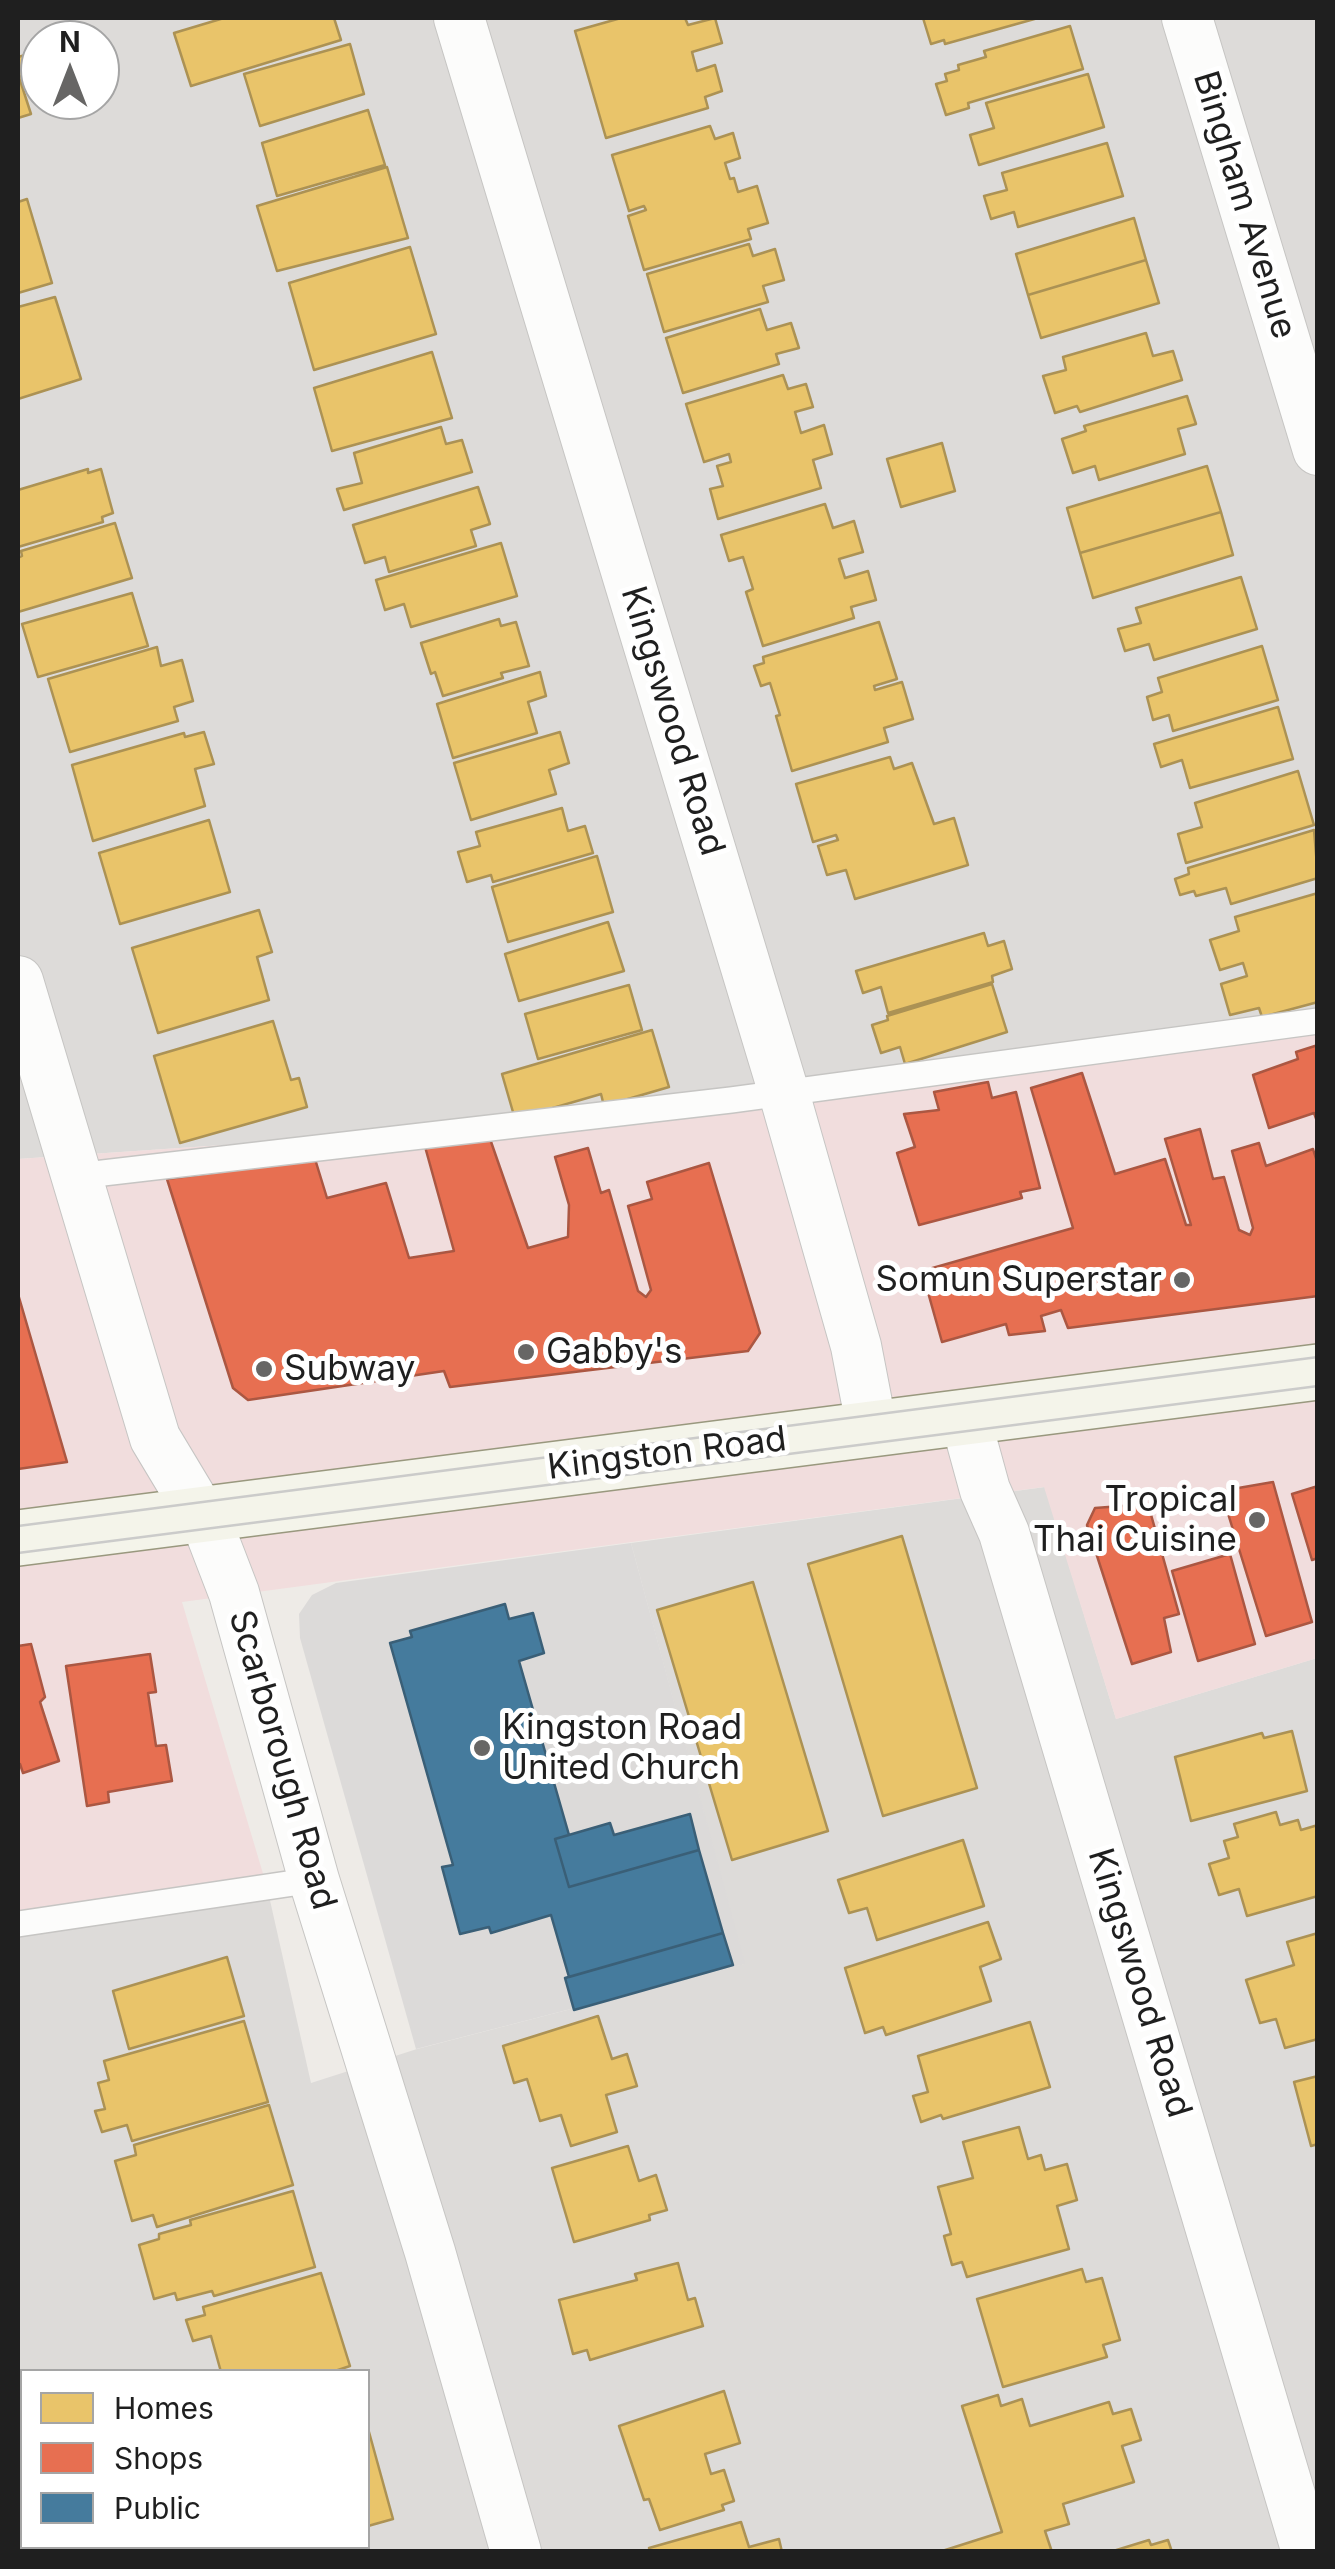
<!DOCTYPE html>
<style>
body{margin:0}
#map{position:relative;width:1335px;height:2569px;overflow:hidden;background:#eeebe7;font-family:Inter,sans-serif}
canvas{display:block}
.frame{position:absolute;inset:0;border:20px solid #1f1f1f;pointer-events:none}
.legend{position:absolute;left:20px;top:2369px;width:350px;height:180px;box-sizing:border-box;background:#fff;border:2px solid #a5a5a5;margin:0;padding:12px 18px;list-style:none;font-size:30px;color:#1f1f1f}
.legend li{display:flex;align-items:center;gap:20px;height:50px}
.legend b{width:50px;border:2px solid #a5a5a5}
.north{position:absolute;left:20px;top:20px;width:100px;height:100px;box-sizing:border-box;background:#fff;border:2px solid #a5a5a5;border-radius:50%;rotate:0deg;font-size:28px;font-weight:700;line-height:40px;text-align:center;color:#1f1f1f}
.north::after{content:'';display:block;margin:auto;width:35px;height:45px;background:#676665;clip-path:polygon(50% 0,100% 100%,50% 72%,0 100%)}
</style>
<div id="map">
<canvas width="1335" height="2569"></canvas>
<div class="frame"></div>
<ul class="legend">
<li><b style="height:28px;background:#e9c46a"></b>Homes</li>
<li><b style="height:28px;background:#e76f51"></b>Shops</li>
<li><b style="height:28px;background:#457b9d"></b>Public</li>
</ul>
<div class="north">N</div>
</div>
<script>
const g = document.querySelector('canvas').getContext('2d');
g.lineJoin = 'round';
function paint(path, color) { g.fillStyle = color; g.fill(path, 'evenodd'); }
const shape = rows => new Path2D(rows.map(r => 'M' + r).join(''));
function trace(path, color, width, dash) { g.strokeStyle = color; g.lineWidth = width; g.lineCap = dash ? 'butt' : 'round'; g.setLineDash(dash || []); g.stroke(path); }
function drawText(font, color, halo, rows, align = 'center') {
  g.font = font + ' Inter,sans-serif'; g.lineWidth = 10; g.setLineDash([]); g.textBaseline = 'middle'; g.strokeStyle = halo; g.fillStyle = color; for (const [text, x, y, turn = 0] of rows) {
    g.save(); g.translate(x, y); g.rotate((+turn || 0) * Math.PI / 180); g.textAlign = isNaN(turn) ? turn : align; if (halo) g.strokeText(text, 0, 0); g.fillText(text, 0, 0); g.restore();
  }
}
const residential = shape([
 [18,18,1317,18,1317,1010,503,1126,18,1159],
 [40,40,100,40,100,100,40,100],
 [1045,1487,1116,1719,1317,1658,1317,2551,18,2551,18,1921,267,1887,311,2083,417,2049,744,1964,631,1543],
 [22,2372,368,2372,368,2546,22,2546]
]);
const commercial = shape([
 [1317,1010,1317,1658,1116,1719,1044,1487,182,1602,267,1887,18,1921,18,1159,503,1126]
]);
const religious = shape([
 [631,1543,745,1964,416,2049,300,1638,299,1614,312,1595,336,1583]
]);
const homes = shape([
 [224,18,337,18,334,18,341,40,191,86,174,33,224,18],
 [621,18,685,18,688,25,715,18,722,43,692,52,697,71,715,65,722,91,705,97,708,108,606,138,575,31,621,18],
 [923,18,1038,18,945,44,944,40,931,44,923,18],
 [1070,26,1083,69,968,103,969,108,946,115,936,84,947,81,945,74,959,70,958,65,986,57,984,51,1070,26],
 [350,44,364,94,260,126,244,74,350,44],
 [29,54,34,72,19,77,31,114,18,118,18,57,29,54],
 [1088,74,1104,127,979,165,970,135,994,128,986,103,1088,74],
 [368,110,385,165,277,196,262,143,368,110],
 [710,126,715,139,733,133,740,158,725,163,730,179,734,178,738,192,757,186,768,223,748,229,751,239,644,270,628,216,646,210,644,206,629,211,612,155,710,126],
 [1107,143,1123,196,1018,227,1014,212,991,219,984,196,1007,190,1002,173,1107,143],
 [387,167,408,238,277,271,257,206,387,167],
 [27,199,52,283,18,293,18,202,27,199],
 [1134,218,1146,260,1028,295,1016,254,1134,218],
 [749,244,753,256,775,249,784,280,763,286,768,302,664,332,647,274,749,244],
 [410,247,436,334,314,370,289,283,410,247],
 [1146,260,1159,303,1041,338,1028,295,1146,260],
 [55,297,81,379,18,399,18,307,55,297],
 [760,309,767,330,791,323,799,348,776,354,779,364,683,393,666,338,760,309],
 [1146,333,1153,356,1173,351,1182,380,1080,412,1077,406,1055,413,1043,376,1066,370,1063,357,1146,333],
 [432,352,452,418,332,451,314,388,432,352],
 [783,375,788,389,806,384,813,407,795,412,801,433,824,425,832,454,813,460,821,488,718,519,710,489,723,486,717,466,731,462,729,454,704,462,686,404,783,375],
 [1187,396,1196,424,1178,429,1185,454,1099,480,1095,466,1073,473,1062,439,1086,431,1084,426,1187,396],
 [441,427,446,444,462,440,472,472,344,510,337,489,362,483,354,453,441,427],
 [942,443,955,491,901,507,887,459,942,443],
 [1207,466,1221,512,1080,553,1067,508,1207,466],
 [88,469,88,473,101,469,113,513,102,517,103,522,18,547,18,490,88,469],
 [478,487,490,524,471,530,476,546,389,572,385,557,365,563,353,525,478,487],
 [825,504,833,528,854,521,863,552,839,559,845,578,868,571,876,600,851,607,854,618,763,646,746,592,753,589,743,557,729,561,721,535,825,504],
 [1221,512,1233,555,1093,598,1080,553,1221,512],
 [115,523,132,578,18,612,18,558,22,556,21,551,115,523],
 [501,543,517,596,411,627,404,604,385,610,376,580,501,543],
 [1241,577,1257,629,1154,660,1149,644,1125,651,1118,629,1141,623,1136,608,1241,577],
 [132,593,148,646,38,677,22,624,132,593],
 [499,619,501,626,516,622,529,666,501,673,503,678,443,696,435,672,431,674,421,643,499,619],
 [879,622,897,679,874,686,875,690,902,682,913,719,884,728,888,742,792,771,776,716,780,715,770,683,761,686,754,666,764,663,763,657,879,622],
 [1262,646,1278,700,1173,731,1169,715,1153,720,1147,697,1162,692,1158,678,1262,646],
 [157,647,161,666,182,660,193,701,174,707,178,721,70,752,48,679,157,647],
 [540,672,546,696,528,702,537,733,453,758,437,704,540,672],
 [1278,707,1293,759,1190,788,1182,760,1161,767,1154,744,1278,707],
 [204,732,214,764,195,769,205,806,93,841,72,765,184,733,185,737,204,732],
 [560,732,569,763,549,770,556,794,471,820,454,763,560,732],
 [890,757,894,769,912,763,934,824,954,818,968,865,855,899,846,870,827,875,818,846,838,840,836,835,813,842,796,784,890,757],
 [1298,771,1314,825,1186,863,1178,834,1202,827,1195,803,1298,771],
 [562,808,568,831,585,826,593,853,493,882,491,875,467,882,458,852,480,846,476,832,562,808],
 [209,820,230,892,120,924,99,853,209,820],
 [1314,830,1318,878,1231,904,1226,888,1196,896,1194,891,1180,895,1175,879,1189,874,1188,868,1314,830],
 [597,856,613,912,508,942,492,887,597,856],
 [1318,893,1318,1002,1262,1017,1259,1008,1230,1015,1221,984,1247,976,1243,963,1220,970,1210,940,1239,931,1235,917,1318,893],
 [259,910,272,952,257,957,269,1000,158,1033,132,948,259,910],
 [608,922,624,971,519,1001,505,954,608,922],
 [984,933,988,946,1004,941,1012,969,992,976,993,982,888,1013,881,987,863,993,856,971,984,933],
 [992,984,1007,1032,905,1064,900,1047,881,1053,872,1025,888,1020,887,1016,992,984],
 [629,985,642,1030,538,1059,525,1014,629,985],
 [273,1021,291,1080,299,1078,307,1107,180,1143,154,1056,273,1021],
 [652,1030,669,1087,604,1106,601,1094,515,1119,502,1074,652,1030],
 [902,1536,977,1788,883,1816,808,1564,902,1536],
 [753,1582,828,1831,732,1860,657,1610,753,1582],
 [1292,1731,1307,1791,1191,1821,1175,1757,1262,1733,1264,1738,1292,1731],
 [1276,1812,1280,1825,1298,1820,1301,1830,1318,1825,1318,1896,1247,1916,1239,1889,1219,1895,1209,1864,1229,1858,1224,1841,1238,1837,1234,1824,1276,1812],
 [963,1840,984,1906,877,1940,867,1908,849,1913,838,1880,963,1840],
 [988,1922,1001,1959,980,1967,991,2001,886,2035,883,2027,865,2033,845,1968,988,1922],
 [1318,1933,1318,2039,1285,2048,1276,2019,1260,2023,1246,1980,1294,1965,1287,1942,1318,1933],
 [227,1957,244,2016,129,2049,113,1991,227,1957],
 [598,2016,612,2059,627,2054,637,2086,606,2095,617,2132,571,2146,561,2115,540,2121,527,2079,514,2083,503,2046,598,2016],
 [244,2021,268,2102,132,2141,127,2125,102,2132,95,2111,105,2109,98,2083,109,2080,104,2061,244,2021],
 [1030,2022,1050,2087,943,2119,941,2115,921,2122,913,2096,928,2092,918,2056,1030,2022],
 [1318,2076,1318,2144,1311,2146,1294,2082,1318,2076],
 [269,2105,293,2185,157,2227,153,2215,132,2221,115,2161,136,2155,134,2145,269,2105],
 [1019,2127,1028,2159,1041,2155,1045,2170,1067,2164,1077,2200,1057,2206,1069,2249,967,2277,962,2262,952,2265,944,2236,951,2234,938,2187,973,2178,963,2142,1019,2127],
 [628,2146,639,2181,656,2175,667,2210,649,2215,650,2220,574,2242,552,2168,628,2146],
 [293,2191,315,2267,214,2296,212,2291,177,2300,175,2293,154,2299,139,2245,159,2239,159,2234,191,2225,190,2220,293,2191],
 [678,2263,688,2300,695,2298,703,2326,590,2360,587,2350,573,2354,559,2300,637,2280,635,2274,678,2263],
 [1082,2269,1086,2282,1102,2278,1120,2340,1103,2345,1107,2357,1003,2387,977,2299,1082,2269],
 [321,2273,350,2366,332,2372,221,2372,211,2336,193,2341,186,2320,205,2315,203,2307,321,2273],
 [724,2391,740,2443,705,2454,711,2474,724,2470,734,2501,722,2505,724,2510,660,2530,649,2499,644,2500,619,2426,724,2391],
 [998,2395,1001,2406,1022,2399,1030,2426,1109,2402,1113,2414,1131,2409,1141,2440,1122,2446,1134,2482,1063,2504,1069,2524,1045,2531,1052,2552,939,2552,1002,2532,962,2406,998,2395],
 [369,2432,393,2519,368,2526,368,2433,369,2432],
 [741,2522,749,2547,779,2539,782,2552,650,2552,649,2548,741,2522],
 [1149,2540,1151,2545,1168,2540,1172,2552,1110,2552,1149,2540],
 [316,2546,366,2546,367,2552,299,2552,316,2546]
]);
const shops = shape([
 [1318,1045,1318,1124,1314,1113,1269,1128,1253,1075,1298,1059,1296,1052,1318,1045],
 [1082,1073,1115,1174,1165,1159,1186,1225,1191,1225,1165,1139,1200,1129,1213,1179,1224,1177,1239,1230,1250,1235,1253,1228,1232,1151,1259,1143,1266,1166,1313,1149,1318,1165,1318,1296,1068,1328,1061,1310,1041,1316,1045,1331,1009,1335,1006,1324,942,1342,922,1271,1073,1228,1031,1088,1082,1073],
 [988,1082,992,1098,1016,1092,1040,1188,1020,1192,1022,1198,919,1225,897,1153,915,1147,904,1114,939,1110,934,1092,988,1082],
 [489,1136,528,1248,568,1237,569,1205,555,1157,588,1148,601,1193,609,1190,638,1291,646,1297,651,1290,628,1206,652,1199,647,1182,709,1163,760,1333,748,1351,450,1387,444,1371,248,1400,233,1388,167,1179,315,1159,327,1198,386,1183,409,1258,454,1251,424,1143,489,1136],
 [18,1294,67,1462,18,1469,18,1294],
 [1273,1482,1312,1622,1266,1636,1221,1491,1273,1482],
 [1318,1486,1318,1558,1312,1560,1292,1494,1318,1486],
 [1148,1504,1179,1614,1164,1618,1171,1652,1132,1664,1087,1525,1095,1508,1148,1504],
 [1230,1554,1255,1644,1198,1661,1172,1571,1230,1554],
 [31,1644,45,1697,40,1702,59,1761,23,1773,20,1764,18,1765,18,1646,31,1644],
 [150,1654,156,1692,148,1693,156,1746,166,1745,172,1781,108,1792,109,1802,87,1806,66,1666,150,1654]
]);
const public = shape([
 [505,1604,509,1619,533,1613,544,1653,519,1661,569,1835,555,1839,569,1887,699,1850,723,1933,569,1977,551,1915,491,1933,489,1927,460,1934,442,1867,453,1865,390,1643,412,1637,410,1631,505,1604],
 [690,1814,699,1850,569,1887,555,1839,610,1823,614,1835,690,1814],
 [723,1933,733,1965,574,2010,565,1978,723,1933]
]);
const lane = shape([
 [77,1176,731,1100,1318,1021],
 [18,1924,314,1880]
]);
const street = shape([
 [459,18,784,1093,856,1346,872,1429],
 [1187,18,1318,450],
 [18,981,155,1438,209,1528,234,1593,314,1880,430,2252,516,2552],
 [965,1417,985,1490,1004,1533,1307,2552]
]);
const secondary = shape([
 [18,1538,1318,1372]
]);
const tram = shape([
 [18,1526,1318,1357],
 [18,1553,1318,1386]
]);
const markers = [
 [1182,1280,10,"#676665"],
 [526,1352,10,"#676665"],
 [264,1369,10,"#676665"],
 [1257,1520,10,"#676665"],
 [482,1748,10,"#676665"]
];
const streetNames = [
 ["Bingham Avenue",1244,205,73],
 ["Kingswood Road",672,721,73],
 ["Kingston Road",667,1454,-7],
 ["Scarborough Road",282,1760,74],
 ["Kingswood Road",1139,1983,73]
];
const poiNames = [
 ["Somun Superstar",1162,1280,"right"],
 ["Gabby's",546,1352],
 ["Subway",284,1369],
 ["Tropical",1237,1500,"right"],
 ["Thai Cuisine",1237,1540,"right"],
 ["Kingston Road",502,1728],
 ["United Church",502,1768]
];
paint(residential, '#dddbd9');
paint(commercial, '#f1dddd');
paint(religious, '#dcdad9');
paint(homes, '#e9c46a');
trace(homes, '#ac9254', 2.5);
paint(shops, '#e76f51');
trace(shops, '#ab5742', 2.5);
paint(public, '#457b9d');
trace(public, '#3a5f77', 2.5);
trace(lane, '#c6c5c3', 28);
trace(street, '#c6c5c3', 52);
trace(secondary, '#99987e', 58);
trace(lane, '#fcfcfb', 25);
trace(street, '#fcfcfb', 50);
trace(secondary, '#f4f4ea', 55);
trace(tram, '#cbcbca', 2.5);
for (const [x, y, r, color] of markers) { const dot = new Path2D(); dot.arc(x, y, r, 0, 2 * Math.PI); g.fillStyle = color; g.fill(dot); trace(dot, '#fff', 4); }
drawText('35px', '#1f1f1f', '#fff', streetNames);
drawText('35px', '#1f1f1f', '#fff', poiNames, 'left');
</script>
